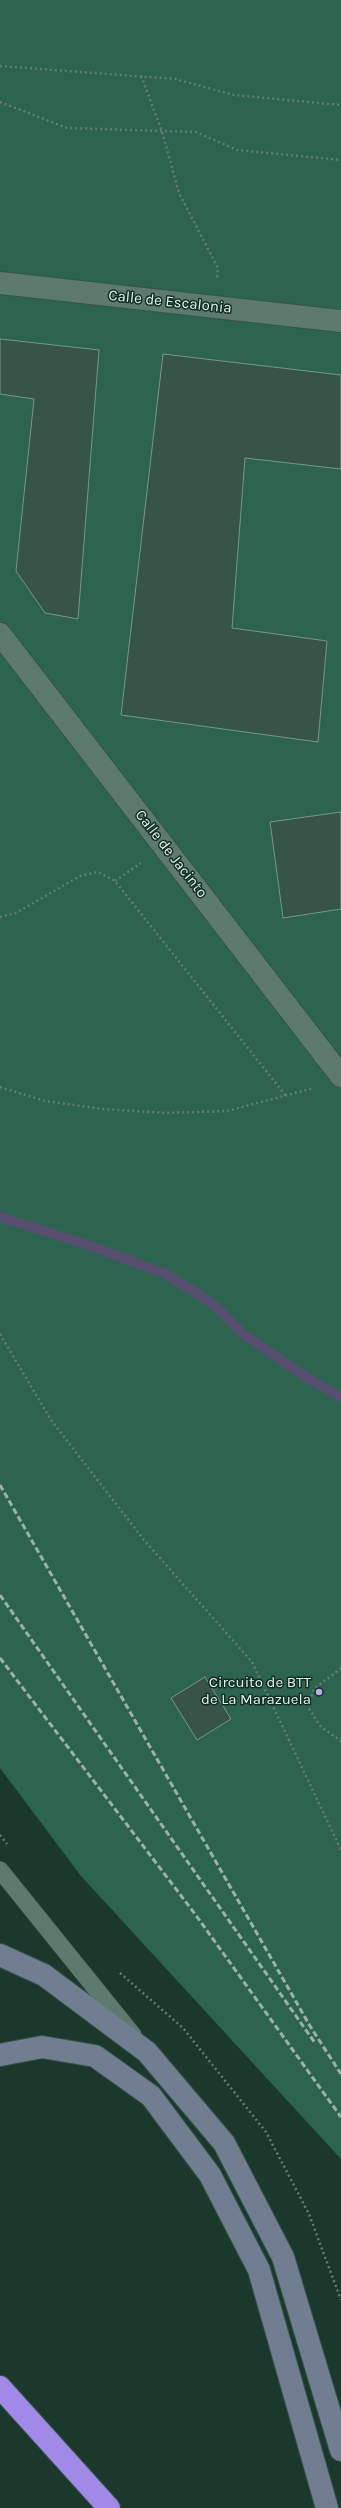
<!DOCTYPE html>
<style>
body{margin:0}
canvas{display:block;background:#1b382d}
</style>
<canvas width="341" height="2508"></canvas>
<script>
const g = document.querySelector('canvas').getContext('2d');
g.lineJoin = 'round';
function paint(path, color) { g.fillStyle = color; g.fill(path, 'evenodd'); }
const shape = rows => new Path2D(rows.map(r => 'M' + r).join(''));
function trace(path, color, width, dash) { g.strokeStyle = color; g.lineWidth = width; g.lineCap = dash ? 'butt' : 'round'; g.setLineDash(dash || []); g.stroke(path); }
function drawText(font, color, halo, rows, align = 'center') {
  g.font = font + ' Karla,sans-serif'; g.lineWidth = 3; g.setLineDash([]); g.textBaseline = 'middle'; g.strokeStyle = halo; g.fillStyle = color; for (const [text, x, y, turn = 0] of rows) {
    g.save(); g.translate(x, y); g.rotate((+turn || 0) * Math.PI / 180); g.textAlign = isNaN(turn) ? turn : align; if (halo) g.strokeText(text, 0, 0); g.fillText(text, 0, 0); g.restore();
  }
}
const green = shape([
 [0,0,341,0,341,2159,81,1876,0,1768]
]);
const stream = shape([
 [0,1217,91,1246,166,1274,212,1303,243,1334,309,1379,341,1397]
]);
const building = shape([
 [0,339,99,350,78,619,45,613,16,571,34,399,0,394,0,339],
 [163,354,341,375,341,469,245,458,232,628,327,641,318,742,121,715,163,354],
 [341,812,341,909,283,918,270,822,341,812],
 [205,1677,231,1719,197,1740,171,1698,205,1677]
]);
const path = shape([
 [0,66,175,79,234,95,341,105],
 [141,76,162,131,179,193,218,268,217,278],
 [0,102,67,128,196,132,237,150,341,160],
 [115,881,141,863],
 [0,917,16,913,80,876,98,872,115,881,286,1096],
 [0,1087,45,1101,103,1109,167,1113,227,1111,314,1088],
 [0,1334,51,1420,144,1540,252,1662,341,1850],
 [341,1668,314,1689,308,1707,321,1727,341,1741],
 [0,1835,7,1844],
 [120,1973,183,2028,266,2132,309,2214,341,2300]
]);
const lane = shape([
 [0,1870,133,2035]
]);
const street = shape([
 [0,283,341,321],
 [0,634,341,1076]
]);
const secondary = shape([
 [0,1955,44,1975,147,2052,224,2143,283,2257,341,2450],
 [0,2055,42,2047,95,2056,151,2096,210,2175,259,2270,327,2508]
]);
const highway = shape([
 [0,2387,109,2508]
]);
const rail = shape([
 [0,1485,310,2026,341,2074],
 [0,1595,315,2043],
 [0,1658,195,1914,341,2117]
]);
const markers = [
 [319,1692,4,"#bbaaf6"]
];
const streetNames = [
 ["Calle de Escalonia",170,302,6],
 ["Calle de Jacinto",171,854,52]
];
const poiNames = [
 ["Circuito de BTT",311,1683],
 ["de La Marazuela",311,1700]
];
paint(green, '#2c6450');
trace(stream, '#574f6f', 10);
paint(building, '#375448');
trace(building, '#78978a', 1);
trace(lane, '#385349', 18);
trace(street, '#385349', 24);
trace(secondary, '#385349', 24);
trace(highway, '#385349', 24);
trace(path, '#657d74', 2.5, [2, 3]);
trace(lane, '#5c7a6d', 17);
trace(street, '#5c7a6d', 22);
trace(secondary, '#717e92', 22);
trace(highway, '#a189e8', 22);
trace(rail, '#9cb1a8', 3, [6, 3]);
for (const [x, y, r, color] of markers) { const dot = new Path2D(); dot.arc(x, y, r, 0, 2 * Math.PI); g.fillStyle = color; g.fill(dot); trace(dot, '#112d23', 1.5); }
drawText('15px', '#e5f6ee', '#112d23', streetNames);
drawText('15px', '#e5f6ee', '#112d23', poiNames, 'right');
</script>
